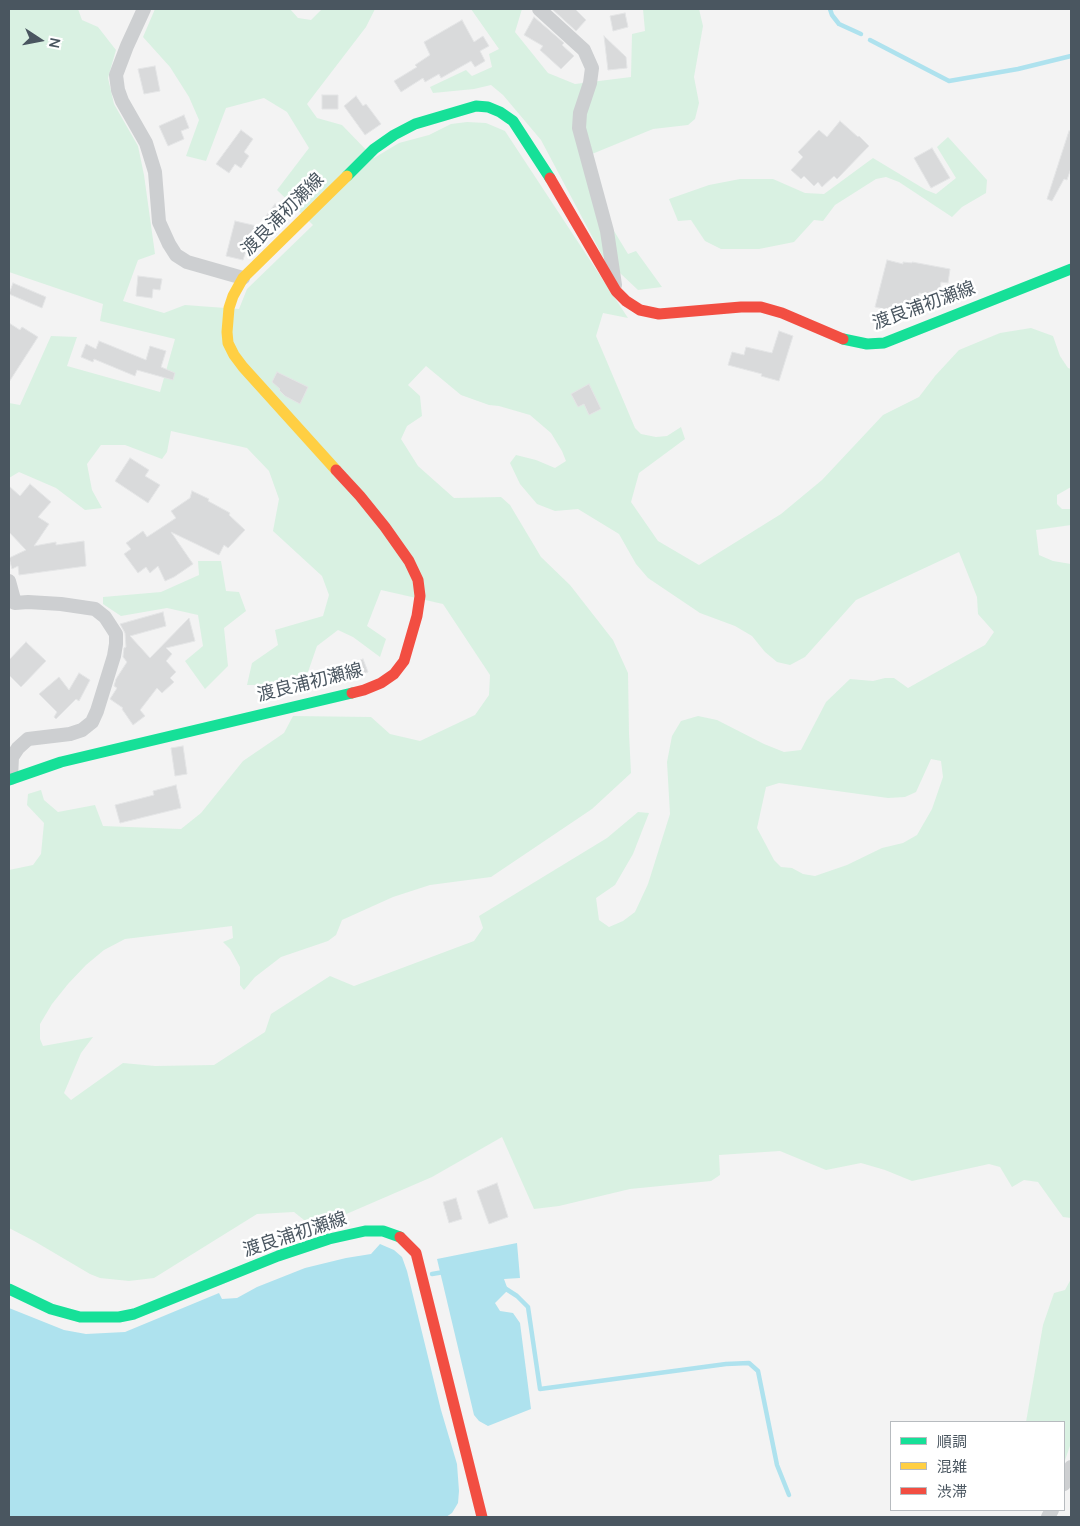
<!DOCTYPE html>
<meta charset="utf-8">
<style>
body{margin:0}
#map{position:relative;width:1080px;height:1526px;overflow:hidden;background:#f3f3f3;font-family:Manrope,"Noto Sans JP",sans-serif}
canvas{display:block}
.frame{position:absolute;inset:0;border:10px solid #4a5660;pointer-events:none}
.legend{position:absolute;left:890px;top:1421px;width:175px;height:90px;box-sizing:border-box;background:#fff;border:1px solid #b7bbbf;margin:0;padding:6px 9px;list-style:none;font-size:15px;color:#4a5660}
.legend li{display:flex;align-items:center;gap:10px;height:25px}
.legend b{width:25px;border:1px solid #b7bbbf}
.north{position:absolute;left:15px;top:15px;width:50px;height:50px;-webkit-text-stroke:4px #fff;paint-order:stroke;rotate:101deg;font-size:14px;font-weight:700;line-height:20px;text-align:center;color:#4a5660}
.north::after{content:'';display:block;margin:auto;width:18px;height:22px;background:#4a5660;clip-path:polygon(50% 0,100% 100%,50% 72%,0 100%)}
</style>
<div id="map">
<canvas width="1080" height="1526"></canvas>
<div class="frame"></div>
<ul class="legend">
<li><b style="height:6px;background:#16e098"></b>順調</li>
<li><b style="height:6px;background:#ffcf43"></b>混雑</li>
<li><b style="height:6px;background:#f24e42"></b>渋滞</li>
</ul>
<div class="north">N</div>
</div>
<script>
const g = document.querySelector('canvas').getContext('2d');
g.lineJoin = 'round';
function paint(path, color) { g.fillStyle = color; g.fill(path, 'evenodd'); }
const shape = rows => new Path2D(rows.map(r => 'M' + r).join(''));
function trace(path, color, width, dash) { g.strokeStyle = color; g.lineWidth = width; g.lineCap = dash ? 'butt' : 'round'; g.setLineDash(dash || []); g.stroke(path); }
function drawText(font, color, halo, rows, align = 'center') {
  g.font = font + ' Manrope,"Noto Sans JP",sans-serif'; g.lineWidth = 5; g.setLineDash([]); g.textBaseline = 'middle'; g.strokeStyle = halo; g.fillStyle = color; for (const [text, x, y, turn = 0] of rows) {
    g.save(); g.translate(x, y); g.rotate((+turn || 0) * Math.PI / 180); g.textAlign = isNaN(turn) ? turn : align; if (halo) g.strokeText(text, 0, 0); g.fillText(text, 0, 0); g.restore();
  }
}
const green = shape([
 [9,9,78,9,82,20,98,27,116,50,108,78,114,104,138,146,144,175,155,254,138,260,123,301,164,313,185,305,239,309,247,289,313,225,277,190,309,148,287,112,264,98,226,108,206,161,186,156,199,120,189,97,170,67,143,37,155,9,290,9,298,18,311,20,322,9,375,9,366,27,307,104,317,118,342,125,374,158,399,143,429,135,451,124,467,122,486,123,505,131,628,318,603,313,596,336,635,428,641,434,656,437,667,436,681,427,685,439,639,473,631,502,658,541,699,565,781,514,822,480,883,415,919,397,935,376,959,350,1000,333,1031,328,1053,336,1060,356,1068,368,1071,369,1071,487,1057,495,1057,504,1062,509,1071,509,1071,525,1036,530,1039,555,1053,561,1071,564,1071,1218,1063,1217,1038,1182,1024,1180,1012,1187,1000,1167,989,1164,912,1181,885,1170,861,1163,826,1170,780,1151,719,1155,720,1175,711,1181,630,1189,559,1206,534,1209,502,1137,432,1177,314,1228,294,1212,257,1214,154,1278,129,1281,100,1278,90,1274,34,1241,9,1228,9,870,33,865,41,854,44,823,27,805,28,794,41,790,44,800,58,812,95,805,103,826,181,829,201,813,243,761,284,733,293,716,371,717,390,734,420,741,475,715,489,695,490,675,443,604,381,590,367,626,386,639,380,657,353,637,338,630,317,646,308,672,277,685,247,685,252,663,278,645,275,630,323,616,329,595,322,576,273,531,279,499,269,471,247,448,171,431,167,452,162,459,125,445,101,445,87,464,92,490,102,508,85,510,56,488,19,472,9,478,9,403,20,405,51,336,77,337,67,366,160,392,175,339,100,321,103,304,9,272],
 [426,366,461,395,489,405,499,406,530,415,551,433,562,451,566,461,555,468,536,460,516,455,510,463,520,484,537,504,555,511,578,509,619,534,636,564,648,578,700,613,735,626,752,636,765,652,777,662,790,665,805,657,856,600,959,552,977,597,978,614,994,632,985,645,908,688,894,678,885,678,873,681,850,679,826,702,801,750,784,752,764,744,717,720,698,716,681,721,672,736,667,762,670,814,648,884,635,912,623,921,609,927,599,920,596,898,615,885,633,854,649,813,638,812,607,838,479,916,483,928,474,941,354,986,330,976,271,1014,265,1032,214,1065,155,1066,123,1063,71,1100,64,1093,81,1053,93,1037,43,1046,40,1039,40,1024,52,1004,68,984,86,965,104,950,125,939,232,926,233,938,223,942,230,949,240,967,240,985,244,990,255,977,281,957,328,941,336,935,342,920,393,897,430,885,491,877,592,809,631,773,629,734,628,673,613,640,570,585,541,557,510,505,501,497,454,498,418,466,401,439,407,426,422,416,420,396,408,385],
 [931,759,941,761,943,777,932,809,917,835,903,843,882,848,847,865,815,876,803,874,792,868,781,867,774,860,757,828,766,787,779,783,888,798,905,797,916,792],
 [471,9,522,9,515,32,548,73,575,84,631,77,632,34,645,31,643,9,699,9,703,26,694,77,699,103,695,119,688,125,653,129,592,154,602,234,614,231,628,254,636,251,662,287,638,290,603,257,541,140,503,95,491,85,474,89,433,93,430,87,466,70,472,76,492,67,489,54,499,49],
 [948,137,987,180,986,193,962,207,952,217,899,182,886,177,876,179,835,205,823,221,814,220,794,242,759,249,721,249,705,241,691,220,678,221,669,199,709,185,740,179,773,179,805,193,824,194,873,158,926,190,936,194,956,178,937,147],
 [198,561,221,561,226,591,239,592,246,611,224,628,228,666,205,689,185,661,203,646,198,615,167,608,121,616,103,604,103,597,161,592,199,575],
 [1071,1279,1071,1443,1064,1463,1064,1422,1026,1422,1043,1325,1054,1293,1065,1290]
]);
const water = shape([
 [517,1243,520,1278,504,1279,508,1290,495,1303,500,1311,513,1313,520,1323,531,1409,488,1426,479,1421,474,1415,437,1259],
 [380,1244,394,1250,402,1257,407,1271,441,1410,457,1464,459,1491,458,1503,452,1513,446,1517,9,1517,9,1308,64,1330,86,1334,125,1332,219,1293,222,1299,237,1298,257,1287,305,1268,346,1258,371,1254]
]);
const stream = shape([
 [830,9,832,15,839,24,861,34],
 [870,40,949,81,1018,69,1071,56],
 [432,1274,444,1272],
 [503,1287,517,1296,528,1307,540,1389,726,1364,749,1363,758,1371,777,1465,789,1495]
]);
const building = shape([
 [552,9,575,9,586,20,576,31,552,9],
 [625,13,628,27,613,31,610,16,625,13],
 [534,17,564,43,562,45,574,56,561,69,540,50,543,46,524,35,534,17],
 [462,20,474,42,483,36,489,46,480,51,485,61,475,67,471,61,441,78,439,74,425,82,423,78,401,92,394,81,417,67,415,65,430,55,424,42,462,20],
 [604,36,626,57,627,68,608,70,604,36],
 [155,66,160,91,144,94,138,69,155,66],
 [322,95,338,95,338,109,322,109,322,95],
 [356,96,363,106,366,104,381,124,365,135,344,106,356,96],
 [184,115,189,128,181,131,184,139,168,146,159,126,184,115],
 [840,121,858,137,859,136,869,146,837,179,834,176,822,187,818,182,814,186,804,176,801,179,791,170,803,157,798,152,819,130,827,137,840,121],
 [241,130,253,139,244,152,249,156,241,168,235,164,229,173,216,164,241,130],
 [1069,131,1071,131,1071,168,1067,180,1064,179,1052,201,1047,199,1069,131],
 [932,148,950,178,931,188,914,158,932,148],
 [275,204,285,211,274,227,263,220,275,204],
 [235,221,257,226,251,252,246,251,243,260,226,256,235,221],
 [887,260,903,264,903,262,912,263,912,262,950,269,948,283,941,282,939,296,919,293,916,312,895,309,894,311,875,307,887,260],
 [138,276,162,279,160,290,153,289,152,298,136,296,138,276],
 [13,283,46,297,42,308,9,294,13,283],
 [9,323,20,330,22,327,38,337,9,382,9,323],
 [779,331,793,336,779,381,761,376,762,374,728,365,732,352,744,355,746,347,772,353,779,331],
 [99,341,146,360,150,346,166,351,161,367,175,373,173,380,137,370,135,376,94,359,93,362,81,357,86,344,96,349,99,341],
 [277,372,308,387,300,404,285,396,279,390,280,389,272,382,277,372],
 [589,384,601,409,589,415,584,404,578,407,571,394,589,384],
 [130,458,149,470,145,476,160,485,148,503,115,481,130,458],
 [30,484,51,502,38,517,49,524,34,546,56,542,56,545,84,541,86,566,19,575,18,566,12,569,9,558,26,550,9,532,9,486,20,496,30,484],
 [192,491,209,499,208,501,230,513,229,515,245,530,228,548,224,545,219,555,171,532,193,564,174,577,165,581,158,566,150,573,146,567,138,573,124,554,131,549,126,543,143,531,147,537,176,518,171,511,190,498,192,491],
 [163,612,166,626,130,636,150,658,189,618,195,641,166,648,172,654,166,661,176,672,170,678,174,682,162,693,157,688,140,710,145,716,133,725,122,709,123,708,110,699,117,688,114,686,116,679,127,662,123,657,124,648,126,647,125,633,120,624,163,612],
 [26,642,46,661,21,687,9,675,9,660,26,642],
 [363,659,368,672,342,682,338,669,363,659],
 [79,673,90,680,79,701,76,699,56,719,54,717,57,712,39,694,59,677,69,690,79,673],
 [183,746,187,774,175,776,171,748,183,746],
 [176,785,181,808,120,823,115,805,154,795,153,791,176,785],
 [497,1183,508,1217,489,1224,477,1191,497,1183],
 [456,1198,462,1219,449,1223,443,1202,456,1198]
]);
const street = shape([
 [144,9,127,46,116,75,118,90,122,101,146,143,155,172,159,222,169,244,176,255,187,262,243,278],
 [539,9,584,50,592,68,590,83,580,113,579,128,607,231,615,285],
 [9,581,15,603,28,602,61,604,95,609,105,617,116,634,116,644,114,656,97,711,92,722,82,730,70,734,28,739,18,748,12,757,11,778],
 [1064,1484,1071,1467],
 [1048,1517,1052,1510]
]);
const fast = shape([
 [347,176,374,149,394,135,415,124,476,106,488,107,500,112,513,121,550,178],
 [843,339,867,344,884,343,1071,269],
 [9,780,61,762,352,693],
 [9,1289,51,1309,80,1317,119,1317,134,1314,278,1256,329,1239,365,1231,383,1231,400,1237]
]);
const slow = shape([
 [336,470,243,367,234,355,228,343,227,332,229,308,233,296,243,278,347,176]
]);
const jam = shape([
 [550,178,616,291,626,301,640,310,659,314,741,307,761,307,782,313,843,339],
 [336,470,360,496,385,527,409,561,418,580,420,596,417,616,404,661,394,674,381,683,364,690,352,693],
 [400,1237,416,1253,482,1517]
]);
const streetNames = [
 ["渡良浦初瀬線",283,215,-45],
 ["渡良浦初瀬線",924,306,-20],
 ["渡良浦初瀬線",310,683,-14],
 ["渡良浦初瀬線",295,1235,-18]
];
paint(green, '#d9f1e2');
paint(water, '#aee2ee');
trace(stream, '#aee2ee', 4.5);
paint(building, '#d9dadb');
trace(building, '#e4e5e6', 1);
trace(street, '#cdcfd1', 14);
trace(fast, '#16e098', 11);
trace(slow, '#ffcf43', 11);
trace(jam, '#f24e42', 11);
drawText('18px', '#4a5660', '#fff', streetNames);
</script>
